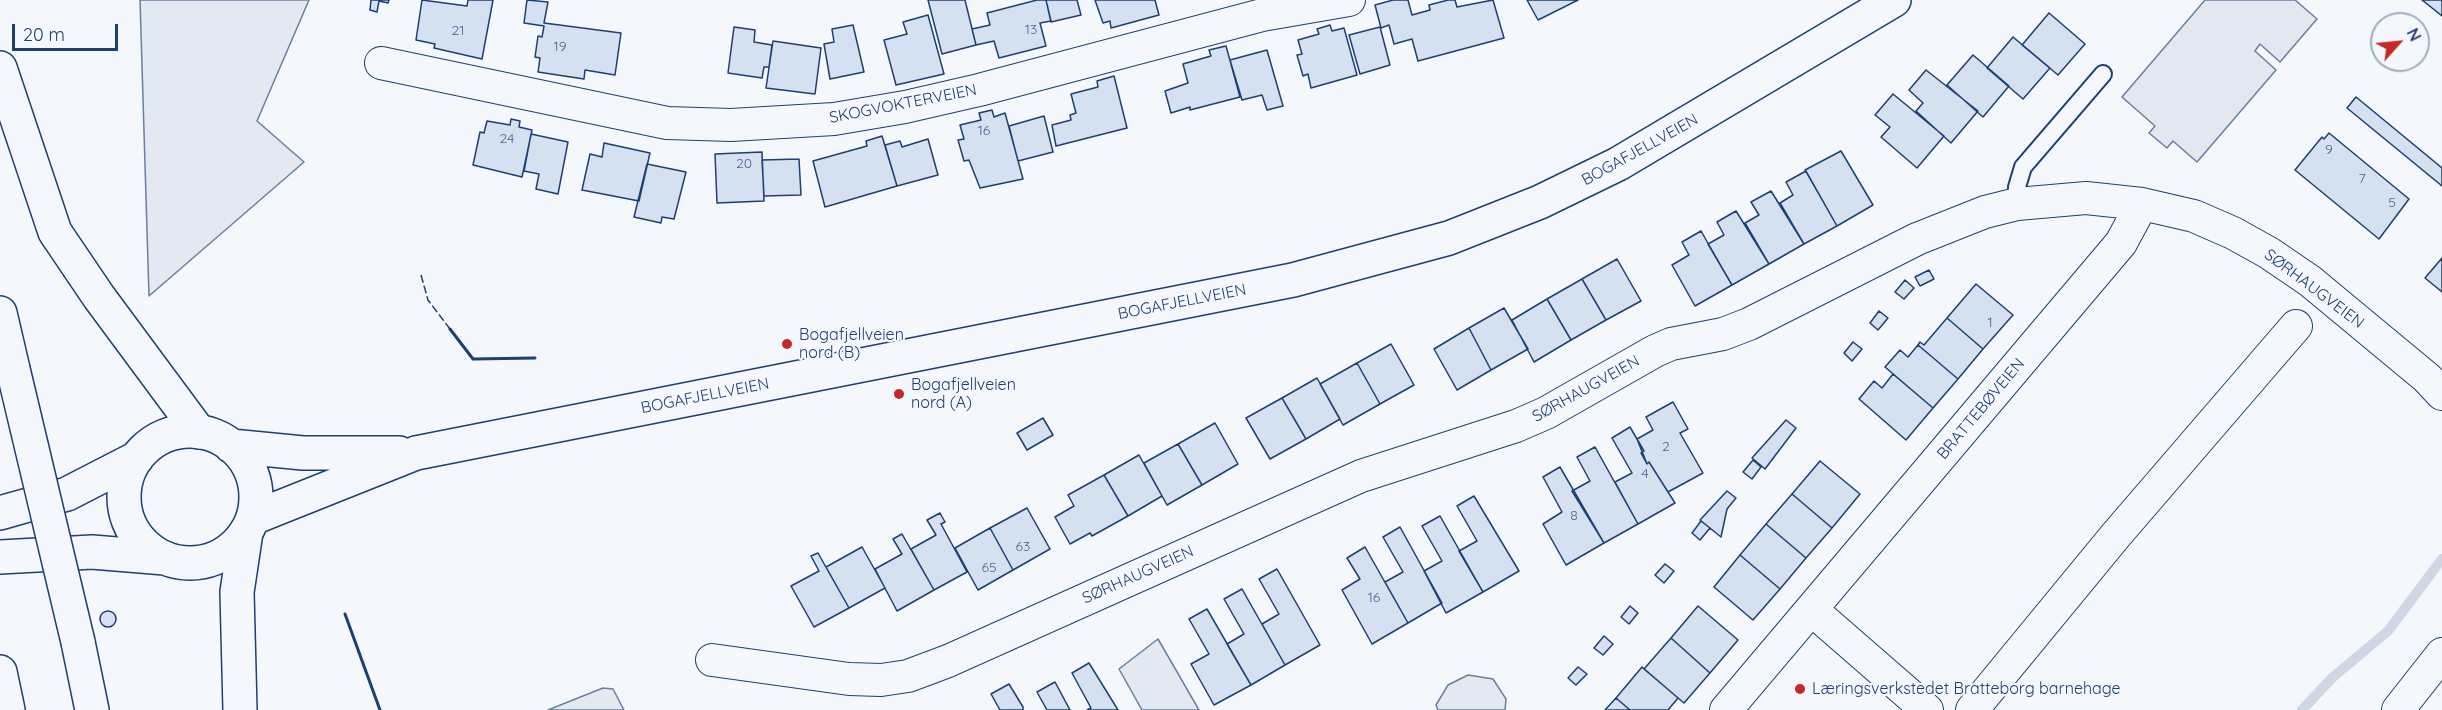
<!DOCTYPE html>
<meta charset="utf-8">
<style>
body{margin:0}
#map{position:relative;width:2442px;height:710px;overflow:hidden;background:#f4f7fb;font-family:Quicksand,sans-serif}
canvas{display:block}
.north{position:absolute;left:2370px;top:12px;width:60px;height:60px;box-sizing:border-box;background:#f4f7fb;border:2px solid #9eadc5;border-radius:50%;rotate:63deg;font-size:16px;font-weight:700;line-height:24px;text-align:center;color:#1d3f73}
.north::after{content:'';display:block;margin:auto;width:21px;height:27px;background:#c62828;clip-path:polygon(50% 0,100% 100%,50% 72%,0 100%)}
.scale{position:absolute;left:12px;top:24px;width:106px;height:27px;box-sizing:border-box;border:3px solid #1d3f73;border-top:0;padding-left:8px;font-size:18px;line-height:21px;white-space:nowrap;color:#1d3f73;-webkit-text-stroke:4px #f4f7fb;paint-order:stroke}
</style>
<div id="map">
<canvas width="2442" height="710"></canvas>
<div class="north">N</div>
<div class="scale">20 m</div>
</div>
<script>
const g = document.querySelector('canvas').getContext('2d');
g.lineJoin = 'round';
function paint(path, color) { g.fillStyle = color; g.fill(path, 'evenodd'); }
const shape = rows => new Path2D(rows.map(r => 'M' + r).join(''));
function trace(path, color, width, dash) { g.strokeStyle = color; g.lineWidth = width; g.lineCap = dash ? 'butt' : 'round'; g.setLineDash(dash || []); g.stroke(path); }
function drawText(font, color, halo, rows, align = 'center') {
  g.font = font + ' Quicksand,sans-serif'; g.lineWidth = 4.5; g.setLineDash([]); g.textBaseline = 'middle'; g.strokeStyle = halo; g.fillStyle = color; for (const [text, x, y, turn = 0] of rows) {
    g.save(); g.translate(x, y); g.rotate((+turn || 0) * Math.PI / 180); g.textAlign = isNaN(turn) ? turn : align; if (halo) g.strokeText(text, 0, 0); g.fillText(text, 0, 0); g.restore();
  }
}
const green = shape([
 [140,0,309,0,257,121,304,162,149,296,140,0],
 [1158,639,1199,710,1142,710,1119,669,1158,639],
 [1468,675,1493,679,1506,699,1505,710,1438,710,1436,705,1448,685,1468,675],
 [603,688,613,689,624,710,548,710,603,688]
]);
const parking = shape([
 [2205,0,2295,0,2317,19,2280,62,2260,44,2255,51,2276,70,2197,162,2173,141,2167,148,2149,133,2155,126,2122,97,2205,0]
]);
const stream = shape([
 [2302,710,2332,678,2388,631,2442,559]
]);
const building = shape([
 [371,0,389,0,388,3,379,1,377,12,370,10,371,0],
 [422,0,467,6,468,0,493,0,482,59,434,48,435,44,416,40,422,0],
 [527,0,548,2,544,23,621,33,615,75,585,70,584,79,538,72,540,58,535,57,538,36,542,37,544,26,524,23,527,0],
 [928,0,965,0,976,45,942,54,928,0],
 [1037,0,1046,0,1051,21,1040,23,1046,46,999,58,994,41,976,45,972,29,990,25,987,13,1037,0],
 [1046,0,1077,0,1081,15,1051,22,1046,0],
 [1095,0,1155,0,1159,15,1111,28,1110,21,1103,23,1095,0],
 [1393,0,1408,0,1412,15,1430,10,1429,5,1448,0,1455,0,1457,7,1493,0,1504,38,1418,61,1412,39,1394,44,1389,25,1381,28,1375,5,1393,0],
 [1527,0,1578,0,1538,20,1527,0],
 [2422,0,2442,0,2442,16,2422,0],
 [2049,13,2085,44,2058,75,2022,45,2049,13],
 [928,15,944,74,896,85,884,40,907,34,903,22,928,15],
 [853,25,864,72,830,79,824,44,834,42,832,29,853,25],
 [1330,25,1332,31,1344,28,1357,75,1311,88,1308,74,1303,76,1297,55,1302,54,1298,40,1319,34,1317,29,1330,25],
 [734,27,755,30,754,42,772,45,769,67,764,67,762,78,728,73,734,27],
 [1380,27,1390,65,1360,74,1349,35,1380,27],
 [2013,37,2050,68,2023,99,1987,68,2013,37],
 [773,41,821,48,815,94,766,88,773,41],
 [1226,46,1240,97,1190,110,1190,107,1171,113,1165,91,1188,83,1183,64,1211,56,1209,50,1226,46],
 [1267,50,1283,106,1267,110,1262,95,1242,100,1230,60,1267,50],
 [1973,55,2009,86,1983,117,1947,85,1973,55],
 [1926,70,1978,111,1951,143,1916,111,1923,103,1909,90,1926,70],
 [1114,76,1127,128,1056,146,1052,125,1071,120,1070,115,1076,113,1071,94,1098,87,1097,81,1114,76],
 [1893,94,1944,136,1917,168,1881,137,1890,127,1875,115,1893,94],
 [2356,97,2442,168,2442,186,2347,108,2356,97],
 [992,110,994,117,1005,113,1023,179,980,188,969,160,964,161,958,140,964,139,960,125,981,120,979,113,992,110],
 [1044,116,1053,152,1018,161,1009,126,1044,116],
 [511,119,520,121,519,127,532,130,522,177,473,165,480,132,484,133,487,121,510,125,511,119],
 [2329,133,2409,199,2379,239,2295,170,2322,137,2324,139,2329,133],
 [531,134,568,142,558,194,536,189,539,174,524,171,531,134],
 [882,136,897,186,825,207,813,161,867,146,866,141,882,136],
 [928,139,938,175,897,186,885,145,900,141,902,147,928,139],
 [604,143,650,153,639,201,582,190,590,154,602,157,604,143],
 [1841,151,1873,205,1837,226,1805,170,1841,151],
 [762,152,764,201,717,203,715,154,762,152],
 [799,159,801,195,764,196,762,160,799,159],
 [647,164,686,172,674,219,662,217,661,223,634,217,647,164],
 [1806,171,1837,226,1804,244,1780,203,1793,195,1786,182,1806,171],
 [1771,191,1804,244,1769,264,1745,223,1759,215,1751,202,1771,191],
 [1736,211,1769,264,1732,285,1708,244,1724,235,1717,222,1736,211],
 [1701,231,1732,285,1695,306,1672,265,1689,255,1682,242,1701,231],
 [2442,258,2442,292,2425,278,2442,258],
 [1617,259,1641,301,1606,320,1582,279,1617,259],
 [1929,270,1934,279,1920,286,1915,277,1929,270],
 [1582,279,1606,320,1571,340,1547,299,1582,279],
 [1905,280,1914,288,1904,299,1895,292,1905,280],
 [1976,284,2013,315,1983,349,1947,318,1976,284],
 [1547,299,1571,340,1534,362,1512,320,1547,299],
 [1504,308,1528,349,1491,370,1469,328,1504,308],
 [1879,311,1888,318,1878,330,1870,323,1879,311],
 [1947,318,1983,349,1958,379,1918,345,1920,342,1924,345,1947,318],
 [1469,328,1491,370,1457,390,1434,349,1469,328],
 [1853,342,1862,349,1852,361,1844,353,1853,342],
 [1391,344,1414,385,1380,404,1357,363,1391,344],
 [1918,345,1958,379,1933,408,1885,367,1900,350,1908,357,1918,345],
 [1357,363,1380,404,1343,425,1320,384,1357,363],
 [1893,374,1933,408,1906,440,1859,399,1874,381,1882,388,1893,374],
 [1317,378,1340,419,1306,439,1282,398,1317,378],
 [1282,398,1306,439,1270,459,1246,418,1282,398],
 [1673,402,1688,429,1680,433,1703,473,1668,492,1649,462,1647,464,1637,439,1653,430,1646,417,1673,402],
 [1043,418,1053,435,1027,450,1017,433,1043,418],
 [1786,420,1796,428,1765,469,1752,458,1786,420],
 [1215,423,1238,464,1202,485,1178,444,1215,423],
 [1630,427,1644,451,1641,453,1647,464,1649,462,1675,503,1638,524,1615,482,1632,473,1612,438,1630,427],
 [1178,444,1202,485,1167,505,1144,463,1178,444],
 [1595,447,1638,524,1604,543,1572,491,1590,481,1577,457,1595,447],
 [1139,455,1162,496,1128,516,1104,475,1139,455],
 [1753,460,1761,467,1752,479,1743,472,1753,460],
 [1820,461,1860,494,1832,528,1792,494,1820,461],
 [1560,467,1604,543,1566,565,1543,524,1562,512,1543,477,1560,467],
 [1104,475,1128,516,1092,536,1090,533,1070,544,1055,517,1074,506,1068,495,1104,475],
 [1727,491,1736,498,1727,509,1721,537,1700,520,1727,491],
 [1792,494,1832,528,1806,558,1766,524,1792,494],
 [1474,496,1519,571,1483,592,1459,551,1477,541,1457,506,1474,496],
 [1027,508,1050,549,1013,570,990,528,1027,508],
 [940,513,945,522,941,524,967,572,934,590,911,549,936,535,927,520,940,513],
 [1440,516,1483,592,1446,613,1424,571,1442,561,1422,526,1440,516],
 [1701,521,1710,528,1700,540,1692,533,1701,521],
 [1766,524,1806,558,1780,589,1740,555,1766,524],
 [1400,527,1442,603,1408,623,1385,582,1403,572,1383,537,1400,527],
 [990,528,1013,570,978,590,955,548,990,528],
 [902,534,934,590,897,611,875,569,902,554,893,539,902,534],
 [862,547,885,588,849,608,826,567,862,547],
 [1365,547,1408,623,1372,644,1342,590,1360,579,1347,558,1365,547],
 [818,553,849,608,814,627,791,586,819,571,811,556,818,553],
 [1740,555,1780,589,1753,620,1714,587,1740,555],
 [1665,564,1674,571,1664,583,1655,575,1665,564],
 [1277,569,1320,645,1285,665,1262,624,1279,614,1259,579,1277,569],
 [1242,589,1285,665,1251,685,1227,644,1244,634,1224,599,1242,589],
 [1630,606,1638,613,1629,624,1621,617,1630,606],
 [1698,606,1738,640,1710,673,1671,638,1698,606],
 [1207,609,1251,685,1214,705,1191,664,1209,654,1189,619,1207,609],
 '100 619a8 8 0 1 1 16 0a8 8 0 1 1-16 0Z',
 [1604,636,1613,644,1603,655,1594,648,1604,636],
 [1671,638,1710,673,1684,703,1644,669,1671,638],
 [1089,663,1110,697,1118,710,1087,710,1091,708,1072,673,1089,663],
 [1578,667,1587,674,1576,685,1568,678,1578,667],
 [1642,667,1678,698,1668,710,1630,710,1616,698,1642,667],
 [1055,682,1070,710,1047,710,1037,692,1055,682],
 [1009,684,1023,707,1023,710,1000,710,991,694,1009,684],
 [1616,698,1630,710,1605,710,1616,698]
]);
const service = shape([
 [2017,204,2017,187,2023,167,2103,74]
]);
const minor = shape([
 [381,63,667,123,731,125,834,119,905,107,979,90,1262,15,1349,0],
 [1812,610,1927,710],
 [712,660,849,679,881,680,908,676,948,661,1361,476,1516,426,1546,413,1655,351,1671,344,1723,334,1749,324,1917,239,1985,212,2017,204,2086,198,2142,204,2194,216,2233,233,2269,253,2310,281,2427,378,2442,394],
 [1726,710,2121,243,2142,204],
 [1972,710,2116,535,2296,326],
 [2398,710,2442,654]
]);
const primary = shape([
 '124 497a66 66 0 1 1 132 0a66 66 0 1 1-132 0Z',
 [231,446,303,453,399,453],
 [0,513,67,494,137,458],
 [253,518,416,453,1293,280,1449,238,1540,202,1618,164,1894,0],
 [0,557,92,552,165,558]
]);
const trunk = shape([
 [0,68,55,232,99,297,199,432],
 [0,313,13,369],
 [78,642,92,710],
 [0,672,8,710],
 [240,710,237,592,246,532]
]);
const trunkBridge = shape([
 [13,369,78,642]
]);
const fence = shape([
 [421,275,428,300,450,329]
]);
const wall = shape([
 [450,329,473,359,535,358],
 [345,614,380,710]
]);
const markers = [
 [787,344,6,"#c62828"],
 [899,394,6,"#c62828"],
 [1800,689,6,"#c62828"]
];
const numberNames = [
 ["13",1031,30],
 ["21",458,31],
 ["19",560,47],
 ["16",984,131],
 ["24",507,139],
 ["9",2329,150],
 ["20",744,164],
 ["7",2362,179],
 ["5",2392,203],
 ["1",1990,323],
 ["2",1666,447],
 ["4",1645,474],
 ["8",1574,516],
 ["63",1023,547],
 ["65",989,568],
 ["16",1374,598]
];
const streetNames = [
 ["SKOGVOKTERVEIEN",903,104,-11],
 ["BOGAFJELLVEIEN",1640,150,-29],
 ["SØRHAUGVEIEN",2314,289,37],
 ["BOGAFJELLVEIEN",1182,302,-11],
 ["SØRHAUGVEIEN",1586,389,-29],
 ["BOGAFJELLVEIEN",705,396,-11],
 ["BRATTEBØVEIEN",1981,409,-50],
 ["SØRHAUGVEIEN",1138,575,-24]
];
const poiNames = [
 ["Bogafjellveien",799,335],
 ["nord (B)",799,353],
 ["Bogafjellveien",911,385],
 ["nord (A)",911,403],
 ["Læringsverkstedet Bratteborg barnehage",1812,689]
];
paint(green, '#e3e9f0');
trace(green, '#687fa3', 1.5);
paint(parking, '#e3e8f0');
trace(parking, '#687fa3', 1.5);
trace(stream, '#cfd7e4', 10);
paint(building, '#d5e0f0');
trace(building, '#1d3f73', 1.5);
trace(service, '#1d3f73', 20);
trace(minor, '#1d3f73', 34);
trace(primary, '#1d3f73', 36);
trace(trunk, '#1d3f73', 36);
trace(service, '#f4f7fb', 16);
trace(minor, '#f4f7fb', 32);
trace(primary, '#f4f7fb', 33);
trace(trunk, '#f4f7fb', 33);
trace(trunkBridge, '#1d3f73', 36, []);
trace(trunkBridge, '#f4f7fb', 33);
trace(fence, '#1d3f73', 1.5, [8, 3]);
trace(wall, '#1d3f73', 3);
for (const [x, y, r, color] of markers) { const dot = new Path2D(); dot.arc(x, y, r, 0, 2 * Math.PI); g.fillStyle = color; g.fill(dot); trace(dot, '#f4f7fb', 2); }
drawText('14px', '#4b6792', null, numberNames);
drawText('16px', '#1d3f73', '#f4f7fb', streetNames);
drawText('16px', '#1d3f73', '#f4f7fb', poiNames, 'left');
</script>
